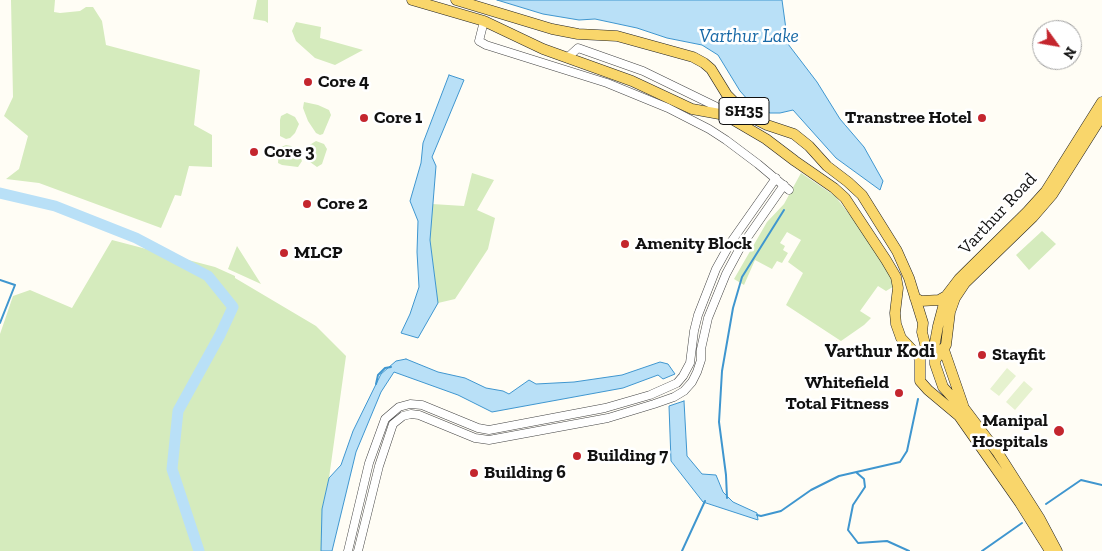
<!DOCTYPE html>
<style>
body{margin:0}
#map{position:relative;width:1102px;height:551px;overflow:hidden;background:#fffdf5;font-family:"Zilla Slab",serif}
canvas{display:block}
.north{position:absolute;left:1032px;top:20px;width:50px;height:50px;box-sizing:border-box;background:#fff;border:1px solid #a0a0a0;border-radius:50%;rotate:122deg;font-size:14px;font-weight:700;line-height:20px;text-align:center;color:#111}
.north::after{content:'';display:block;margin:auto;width:18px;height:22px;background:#c4262e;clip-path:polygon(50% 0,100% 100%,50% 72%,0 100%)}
</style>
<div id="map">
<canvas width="1102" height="551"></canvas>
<div class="north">N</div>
</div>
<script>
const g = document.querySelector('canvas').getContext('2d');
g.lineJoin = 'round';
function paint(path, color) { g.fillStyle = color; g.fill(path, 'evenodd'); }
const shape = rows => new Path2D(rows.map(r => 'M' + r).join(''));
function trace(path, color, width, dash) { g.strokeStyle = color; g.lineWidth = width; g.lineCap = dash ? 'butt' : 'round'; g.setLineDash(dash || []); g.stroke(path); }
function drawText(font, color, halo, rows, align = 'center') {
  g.font = font + ' "Zilla Slab",serif'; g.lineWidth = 5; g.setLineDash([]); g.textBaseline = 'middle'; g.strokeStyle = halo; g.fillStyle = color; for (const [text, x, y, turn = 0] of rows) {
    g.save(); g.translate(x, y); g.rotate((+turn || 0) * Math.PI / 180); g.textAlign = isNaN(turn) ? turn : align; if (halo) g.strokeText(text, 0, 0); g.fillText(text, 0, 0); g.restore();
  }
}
const green = shape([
 [11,0,55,0,54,12,60,13,80,11,86,7,93,7,102,21,106,45,200,70,194,125,212,135,212,167,189,166,181,196,175,195,161,228,39,183,6,179,19,169,28,136,4,116,13,97],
 [257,0,268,0,268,23,265,21,253,19],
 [296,22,321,27,320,38,363,50,335,65,315,58,296,41,292,31],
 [304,102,318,105,329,110,331,115,323,134,320,135,316,133,308,121,303,108],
 [287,113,295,117,299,124,295,133,290,138,286,139,280,136,280,120,281,116],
 [316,141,324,144,327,149,322,164,317,167,310,162,306,154,308,146],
 [286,145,291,146,299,154,302,161,298,167,282,165,278,163,279,148],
 [472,173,494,180,477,210,495,218,488,249,455,299,438,303,430,240,432,204,464,206],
 [801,173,835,196,863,232,896,285,886,291,878,286,860,311,871,318,864,325,841,341,786,305,803,273,788,262,801,240,787,232,780,243,785,246,783,250,788,253,782,263,777,261,772,269,755,260,744,285,734,279,767,222,784,204],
 [1042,231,1056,244,1029,270,1016,255],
 [112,240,215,267,235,276,235,278,316,326,346,356,329,478,322,509,321,551,0,551,0,334,13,296,30,290,72,308],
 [237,246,261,284,228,269]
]);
const pitch = shape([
 [1007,368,1016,376,999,396,990,389],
 [1024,381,1033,389,1015,410,1006,402]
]);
const water = shape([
 [497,0,782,0,788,44,817,82,840,119,864,147,883,181,880,190,836,158,793,110,780,113,770,113,759,108,749,101,740,91,718,55,702,45,667,38,637,28,595,19,579,20,543,14,497,0],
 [449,75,464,80,432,157,436,166,430,240,438,303,418,338,401,333,410,314,419,287,417,252,418,221,410,201,421,163,423,143,449,75],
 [406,359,438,372,465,378,486,388,503,391,509,394,529,380,536,384,574,382,622,375,660,362,668,364,675,374,663,379,658,375,623,388,492,412,458,395,394,372,381,392,356,452,332,551,321,551,322,509,329,478,341,465,353,431,381,374,396,361,406,359],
 [684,401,687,456,702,474,716,475,723,492,733,502,757,513,758,520,703,502,671,461,669,406,684,401]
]);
const stream = shape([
 [0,280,15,285,0,323],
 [376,384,378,375,385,368,391,367],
 [857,473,864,479,865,487,853,505,848,530,858,543,887,541,909,551],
 [727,498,726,475,719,422,722,371,733,308,742,277,784,210],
 [1046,504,1081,480,1102,485],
 [757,515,761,516,781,511,811,490,839,476,900,462,907,451,918,399],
 [682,551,705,501],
 [982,551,1022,523]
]);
const river = shape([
 [0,193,55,206,136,238,208,276,233,307,220,335,178,411,172,469,199,551]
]);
const tertiary = shape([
 [484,21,479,41,486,45,607,83,668,108,709,129,726,140,758,164,789,190],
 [567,58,578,48,643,71,715,106,725,115],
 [348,551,369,463,385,419,399,407,410,404,422,405,478,428,489,430,605,408,650,395,677,383,683,376,690,363,694,331,698,315,716,269,731,242,776,178],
 [358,551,379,466,393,424,403,416,411,414,419,415,475,438,489,440,608,418,654,404,674,397,684,391,692,382,697,372,701,360,701,349,708,318,726,274,740,248,784,185]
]);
const primary = shape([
 [412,0,484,21,543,49,632,81,692,109,725,115,766,139,795,161,834,188,845,198,886,260,896,277,898,288,895,313,896,324,901,338,920,358],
 [456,0,552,29,578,34,617,36,693,57,704,63,711,69,727,95,740,108,753,118,767,125,794,134,809,146,827,166,848,182,862,195,897,251,909,278,923,323,922,332,927,352],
 [915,298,921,301,939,300,946,296],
 [944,350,963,405],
 [933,353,938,326,946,296,959,279,1027,212,1046,191,1102,102],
 [936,359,946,345,950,312,955,298,965,283,1033,217,1052,195,1102,116],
 [1050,551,1020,503,959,416,928,390,920,381,920,358,924,353,930,352,935,356,935,364,943,387,960,406,964,408,998,453,1040,519,1057,551]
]);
const markers = [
 [308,82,5,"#c4262e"],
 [364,118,5,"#c4262e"],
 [982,118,5,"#c4262e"],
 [254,152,5,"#c4262e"],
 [307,204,5,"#c4262e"],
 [625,244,5,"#c4262e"],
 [284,253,5,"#c4262e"],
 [982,355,5,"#c4262e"],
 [899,393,5,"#c4262e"],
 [1059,431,6,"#c4262e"],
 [577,456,5,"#c4262e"],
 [474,473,5,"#c4262e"]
];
const shields = [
 [744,111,50]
];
const shieldNames = [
 ["SH35",744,111]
];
const poiNames = [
 ["Core 4",318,82],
 ["Core 1",374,118],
 ["Transtree Hotel",972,118,"right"],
 ["Core 3",264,152],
 ["Core 2",317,204],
 ["Amenity Block",635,244],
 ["MLCP",294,253],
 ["Stayfit",992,355],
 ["Whitefield",889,383,"right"],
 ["Total Fitness",889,404,"right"],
 ["Manipal",1048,421,"right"],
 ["Hospitals",1048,442,"right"],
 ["Building 7",587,456],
 ["Building 6",484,473]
];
const streetNames = [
 ["Varthur Road",998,214,-47]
];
const waterNames = [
 ["Varthur Lake",749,37]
];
const neighbourhoodNames = [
 ["Varthur Kodi",880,352]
];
paint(green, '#d5ebbd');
paint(pitch, '#e6f2cf');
paint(water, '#b9e0f7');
trace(water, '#3f96cf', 1);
trace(stream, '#3f96cf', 2);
trace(river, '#b9e0f7', 11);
trace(tertiary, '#444', 9);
trace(primary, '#222', 11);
trace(tertiary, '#fff', 8);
trace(primary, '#f9d66b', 10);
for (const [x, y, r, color] of markers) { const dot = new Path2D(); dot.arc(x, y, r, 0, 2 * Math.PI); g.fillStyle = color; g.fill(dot); trace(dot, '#fff', 2); }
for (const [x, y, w] of shields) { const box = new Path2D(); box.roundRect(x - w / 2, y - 13.5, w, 27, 4); g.fillStyle = '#fff'; g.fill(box); trace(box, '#111', 1); }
drawText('bold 16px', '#111', null, shieldNames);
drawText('bold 18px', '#111', '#fff', poiNames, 'left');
drawText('18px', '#111', '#fff', streetNames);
drawText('italic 19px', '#1768a6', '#fff', waterNames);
drawText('bold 19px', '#111', '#fff', neighbourhoodNames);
</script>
